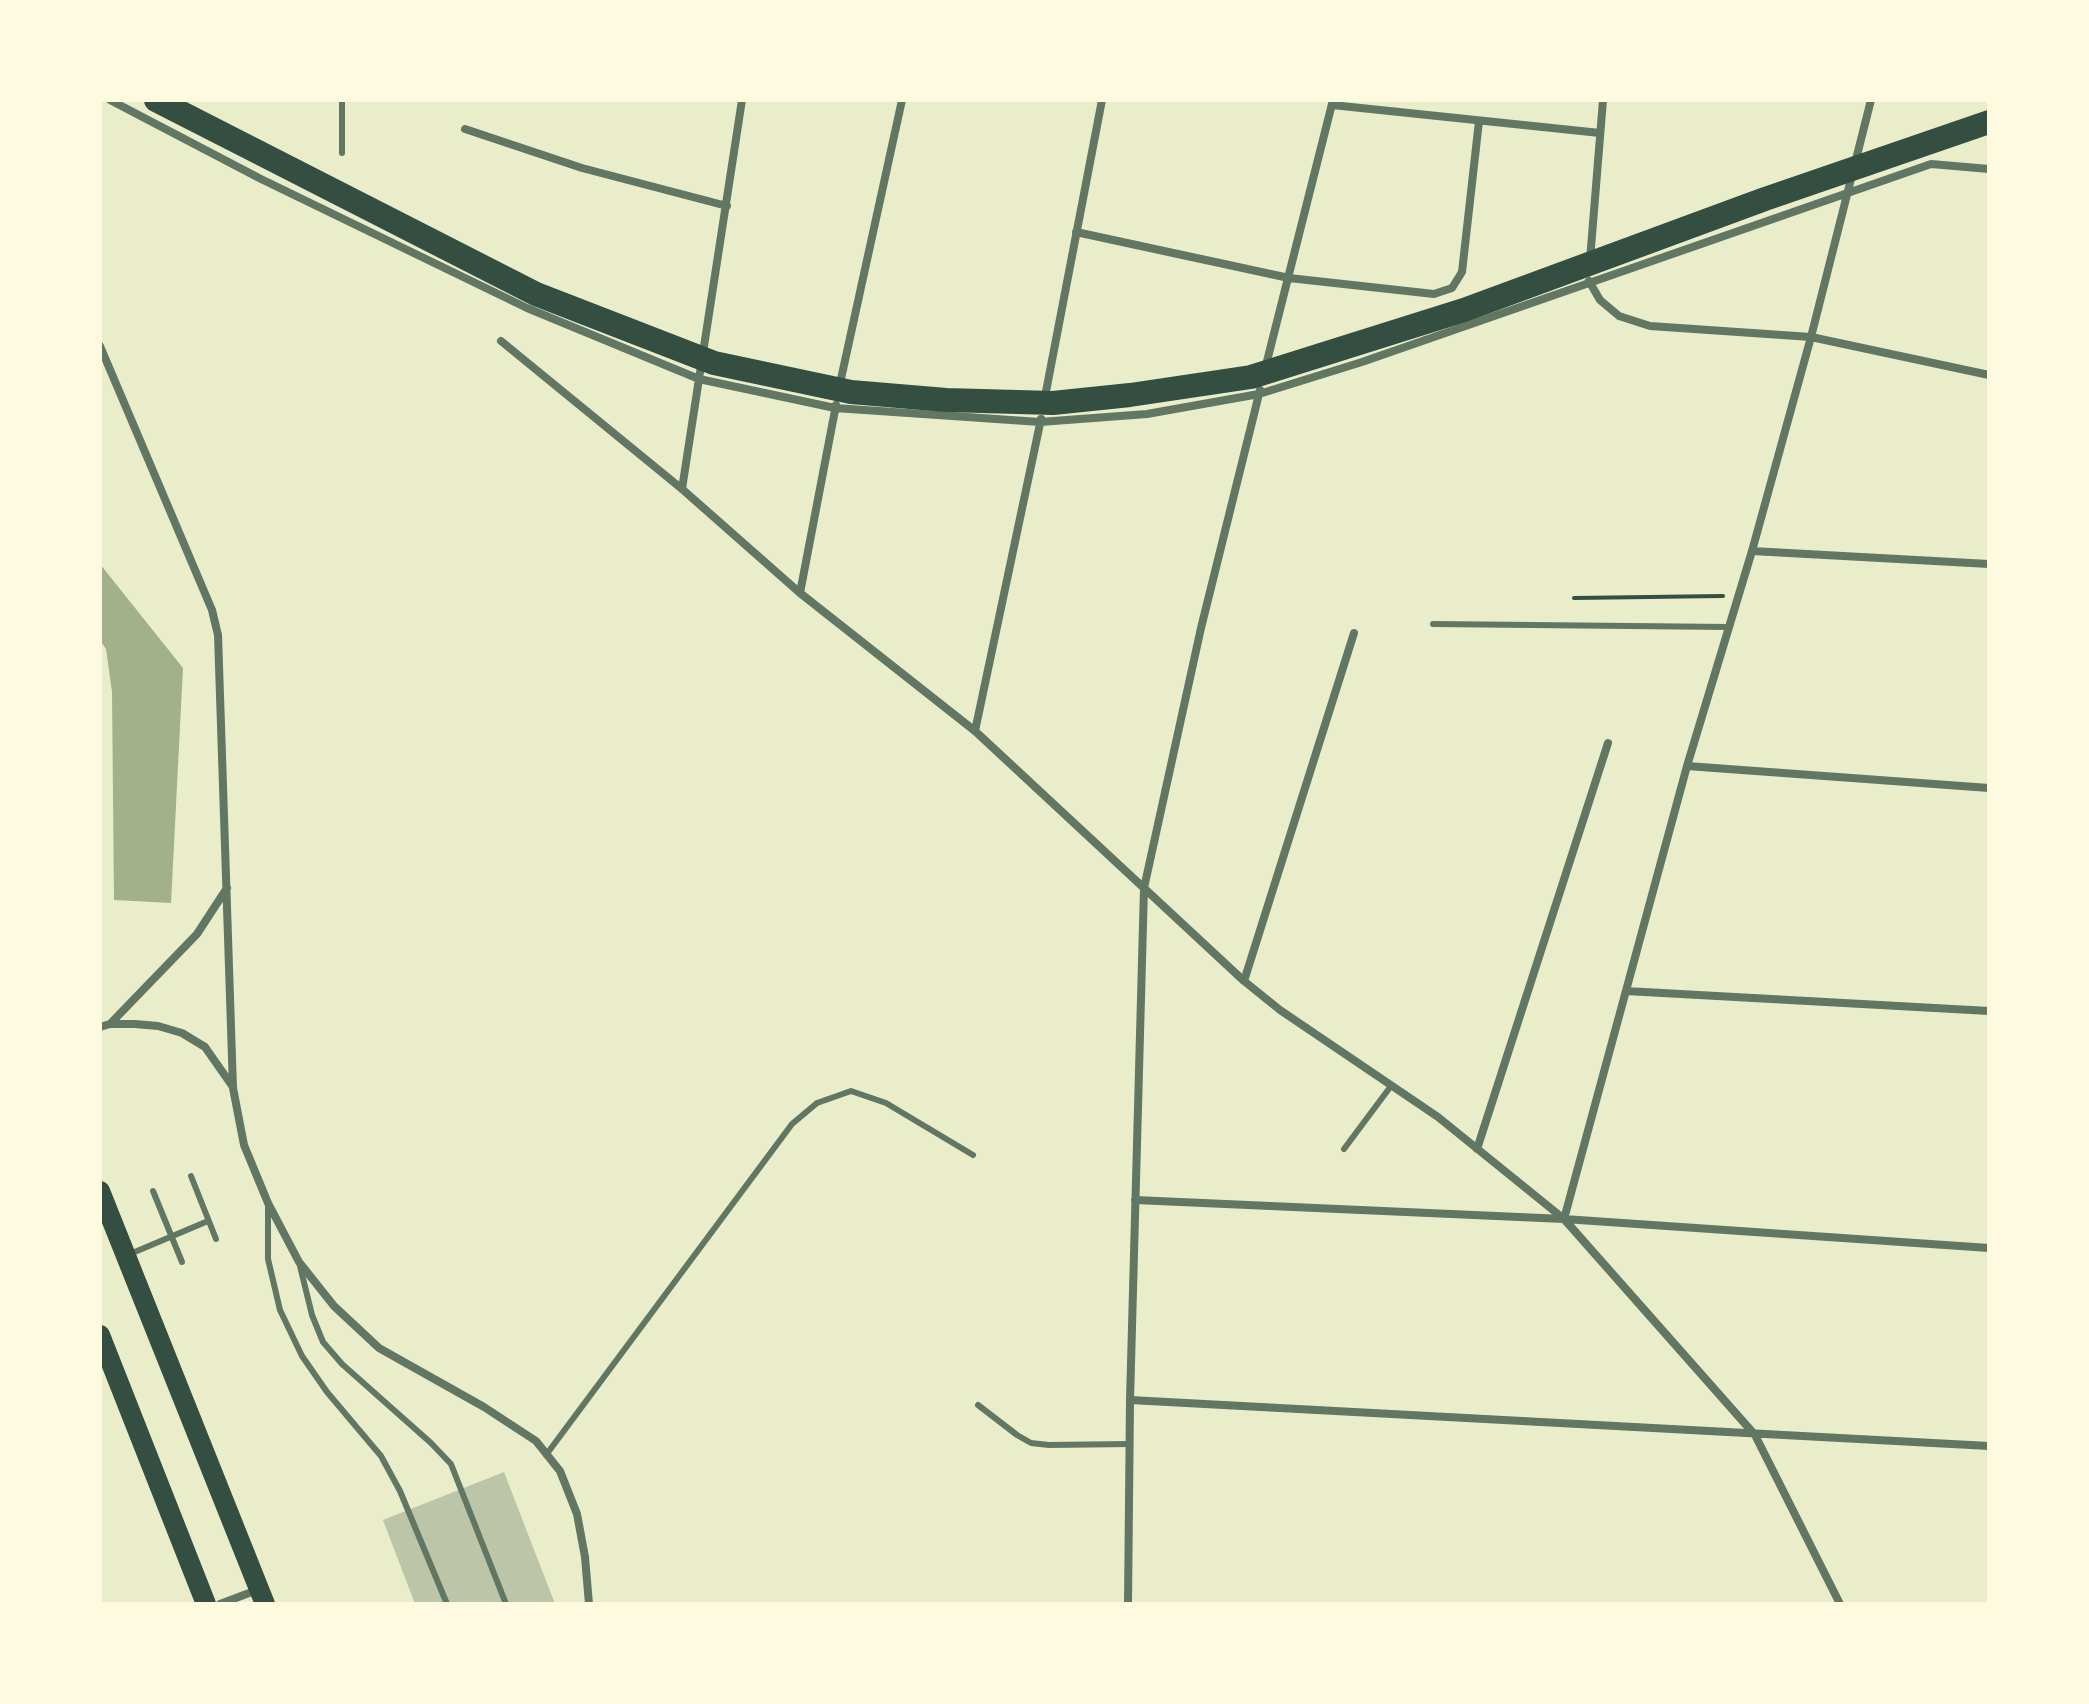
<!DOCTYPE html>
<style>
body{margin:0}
#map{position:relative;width:2089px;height:1704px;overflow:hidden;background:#e9edc9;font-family:Mulish,sans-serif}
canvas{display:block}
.frame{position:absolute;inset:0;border:102px solid #fefae0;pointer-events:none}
</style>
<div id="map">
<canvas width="2089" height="1704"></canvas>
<div class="frame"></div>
</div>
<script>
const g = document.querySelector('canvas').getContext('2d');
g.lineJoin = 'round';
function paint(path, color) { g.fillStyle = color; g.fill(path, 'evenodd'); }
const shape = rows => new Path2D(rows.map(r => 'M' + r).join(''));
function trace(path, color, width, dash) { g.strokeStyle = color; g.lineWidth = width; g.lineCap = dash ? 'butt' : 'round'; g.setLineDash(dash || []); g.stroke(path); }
const water = shape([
 [100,564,183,668,171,903,114,900,112,692,106,649,100,640]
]);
const building = shape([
 [504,1472,555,1604,415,1604,383,1520]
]);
const path = shape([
 [1574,598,1723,596]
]);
const service = shape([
 [342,100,342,153],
 [1433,624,1728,627],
 [1344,1149,1391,1086],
 [191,1176,216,1239],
 [153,1191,182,1262],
 [268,1204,268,1259,280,1310,302,1356,327,1392,381,1456,400,1491,447,1604],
 [130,1254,208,1221],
 [300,1266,312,1315,323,1342,342,1364,431,1443,451,1464,506,1604],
 [978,1405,1017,1435,1031,1443,1049,1445,1130,1444],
 [546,1455,792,1124,817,1103,851,1091,886,1103,973,1155]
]);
const minor = shape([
 [110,100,261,179,527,308,699,379,835,408,1040,422,1147,414,1259,394,1362,362,1931,164,1989,169],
 [1332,105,1600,133],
 [465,129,582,168,727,206],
 [1076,232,1289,278,1434,294,1452,288,1462,272,1479,121],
 [1590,260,1603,100],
 [1589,281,1600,300,1619,316,1650,326,1811,337,1989,375],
 [501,341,682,489,800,593,975,731,1244,981,1280,1010,1438,1117,1564,1219,1755,1435,1840,1604],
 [100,346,212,610,218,635,233,1088,244,1145,268,1203,299,1262,334,1306,379,1348,484,1407,536,1441,560,1471,577,1514,585,1557,589,1604],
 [1265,369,1333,100],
 [839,388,902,100],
 [1044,402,1102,100],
 [682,489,742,100],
 [1752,551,1989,564],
 [800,593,836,405],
 [975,731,1041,419],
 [1687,766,1989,788],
 [1244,981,1354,633],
 [1626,991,1989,1011],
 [110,1024,197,934,227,888],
 [100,1027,110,1024,135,1024,158,1026,182,1033,205,1047,233,1087],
 [1477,1149,1608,743],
 [1135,1200,1564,1219,1989,1248],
 [1564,1219,1687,766,1752,551,1811,337,1871,100],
 [1130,1400,1989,1446],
 [220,1604,257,1590],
 [1128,1604,1130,1400,1144,888,1201,628,1260,390]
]);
const primary = shape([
 [100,1191,265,1604],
 [100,1335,206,1604]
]);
const motorway = shape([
 [156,100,536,294,714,363,851,392,946,400,1053,403,1130,395,1251,377,1464,310,1765,199,1989,122]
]);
paint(water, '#a3b18a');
paint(building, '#bcc5a7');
trace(path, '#344e41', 4);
trace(service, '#617663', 6);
trace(minor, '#617663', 8);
trace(primary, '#344e41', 20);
trace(motorway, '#344e41', 24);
</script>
